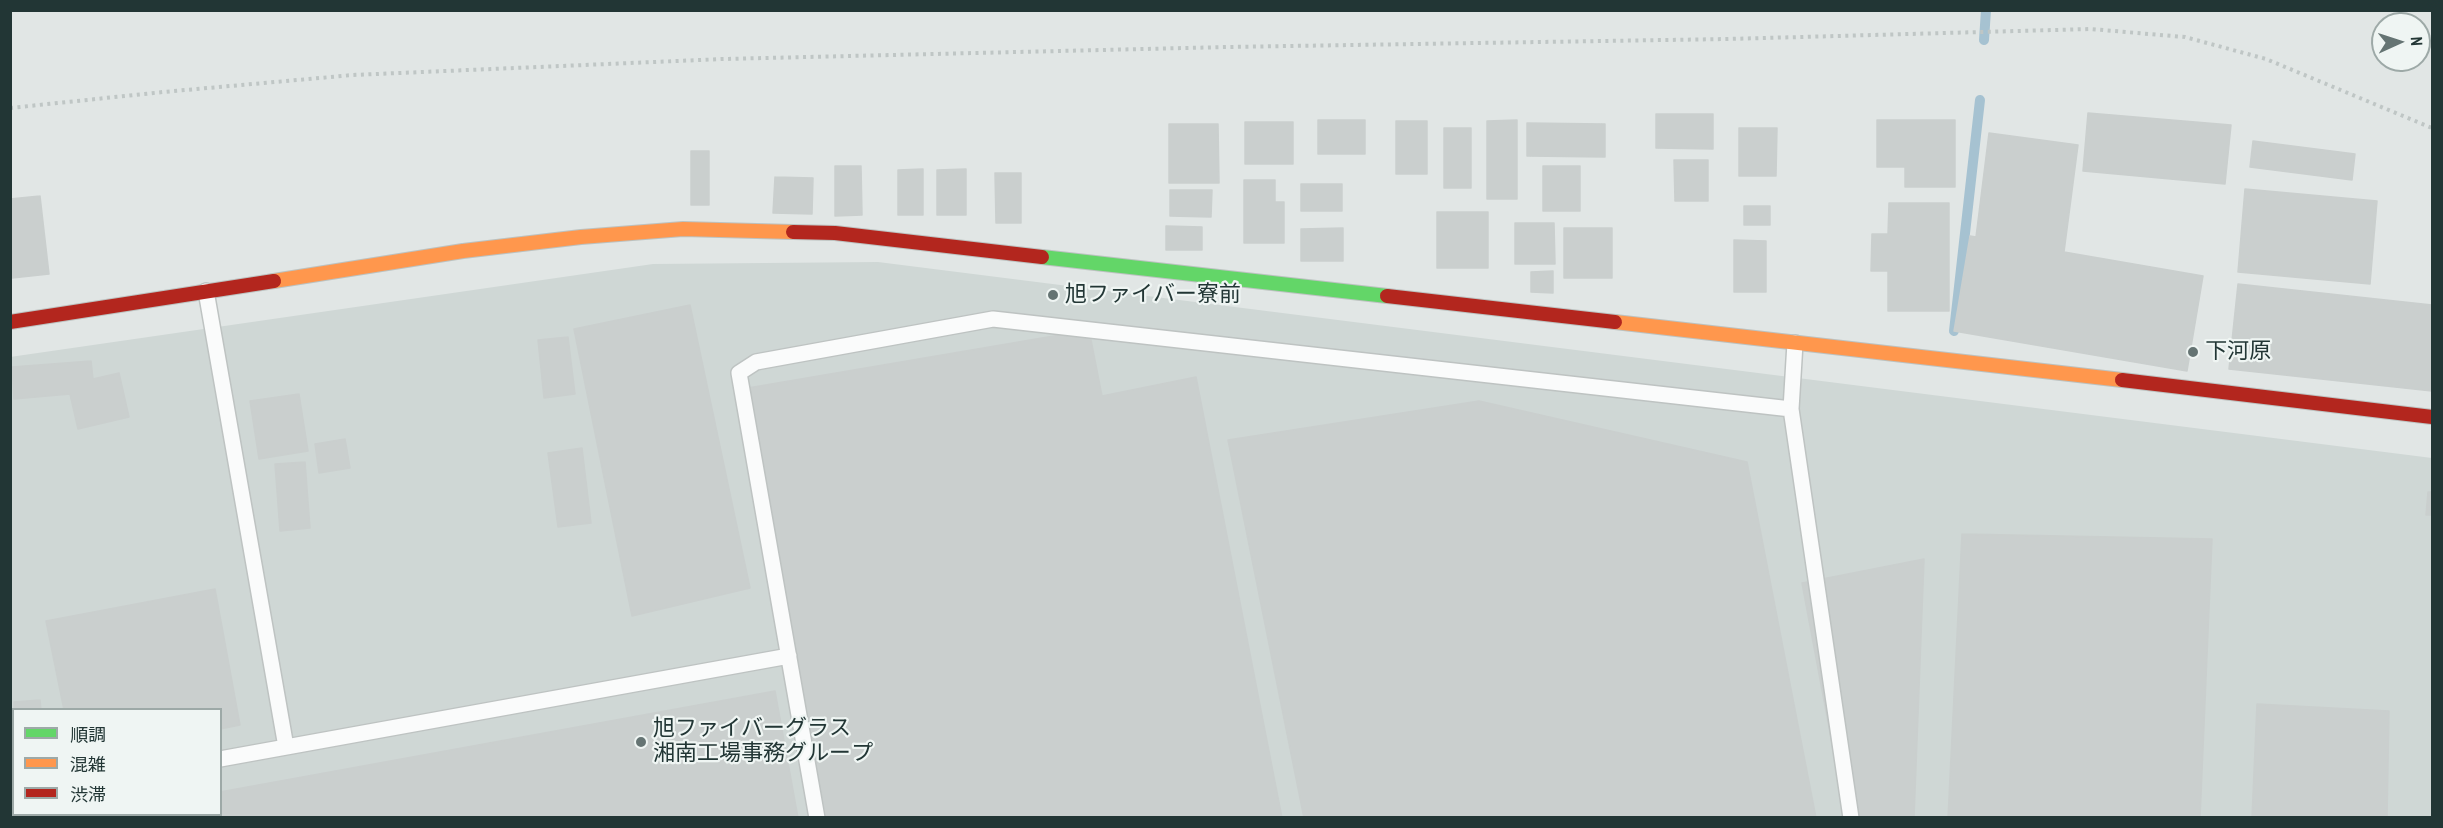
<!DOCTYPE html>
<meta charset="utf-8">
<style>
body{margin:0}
#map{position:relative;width:2443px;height:828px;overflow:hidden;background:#e1e6e5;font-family:"PT Sans Narrow","Noto Sans JP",sans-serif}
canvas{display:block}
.frame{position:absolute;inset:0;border:12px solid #223635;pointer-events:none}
.legend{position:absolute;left:12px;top:708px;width:210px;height:108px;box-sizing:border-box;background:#eff5f3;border:2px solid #9da9a7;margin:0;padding:8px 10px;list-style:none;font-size:18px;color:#223635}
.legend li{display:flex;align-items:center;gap:12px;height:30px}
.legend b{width:30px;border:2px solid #9da9a7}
.north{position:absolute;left:2371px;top:12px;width:60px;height:60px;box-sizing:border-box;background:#eff5f3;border:2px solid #9da9a7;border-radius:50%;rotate:87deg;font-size:16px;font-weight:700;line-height:24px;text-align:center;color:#223635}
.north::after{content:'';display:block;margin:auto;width:21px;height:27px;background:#657473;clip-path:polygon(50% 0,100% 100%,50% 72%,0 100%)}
</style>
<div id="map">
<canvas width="2443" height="828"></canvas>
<div class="frame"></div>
<ul class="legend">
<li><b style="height:8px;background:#63d668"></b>順調</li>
<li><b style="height:8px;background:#ff974d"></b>混雑</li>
<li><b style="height:8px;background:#b3261e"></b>渋滞</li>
</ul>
<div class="north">N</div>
</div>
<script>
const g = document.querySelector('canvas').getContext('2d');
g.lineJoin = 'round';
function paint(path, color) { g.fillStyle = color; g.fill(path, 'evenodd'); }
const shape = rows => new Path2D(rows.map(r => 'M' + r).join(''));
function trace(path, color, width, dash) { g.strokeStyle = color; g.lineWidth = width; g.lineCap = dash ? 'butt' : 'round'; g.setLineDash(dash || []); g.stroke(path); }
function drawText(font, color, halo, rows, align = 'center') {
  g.font = font + ' "PT Sans Narrow","Noto Sans JP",sans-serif'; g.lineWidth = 4.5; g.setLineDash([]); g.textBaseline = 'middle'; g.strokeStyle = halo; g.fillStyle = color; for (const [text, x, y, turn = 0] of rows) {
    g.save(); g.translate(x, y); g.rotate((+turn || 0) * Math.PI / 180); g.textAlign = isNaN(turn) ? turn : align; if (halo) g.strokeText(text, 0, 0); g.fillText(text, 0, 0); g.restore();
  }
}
const built = shape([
 [878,262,2432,458,2432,817,11,817,10,357,653,264],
 [14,710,220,710,220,814,14,814]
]);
const stream = shape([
 [1984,40,1986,10],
 [1954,331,1980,100]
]);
const building = shape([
 [2088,113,2231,125,2225,184,2083,171,2088,113],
 [1656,114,1713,114,1713,149,1656,148,1656,114],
 [1318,120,1365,120,1365,154,1318,154,1318,120],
 [1517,120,1517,199,1487,199,1487,121,1517,120],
 [1877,120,1955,120,1955,187,1905,187,1905,167,1877,167,1877,120],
 [1396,121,1427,121,1427,174,1396,174,1396,121],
 [1245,122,1293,122,1293,164,1245,164,1245,122],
 [1527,123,1605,124,1605,157,1527,156,1527,123],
 [1169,124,1218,124,1219,183,1169,183,1169,124],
 [1444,128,1471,128,1471,188,1444,188,1444,128],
 [1739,128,1777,128,1776,176,1739,176,1739,128],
 [1989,133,2078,145,2064,252,2203,276,2187,371,1954,331,1970,236,1976,237,1989,133],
 [2253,141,2355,154,2352,180,2250,167,2253,141],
 [691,151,709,151,709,205,691,205,691,151],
 [1674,160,1708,160,1708,201,1675,201,1674,160],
 [835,166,861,166,862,215,835,216,835,166],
 [1543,166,1580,166,1580,211,1543,211,1543,166],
 [923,169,923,215,898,215,898,170,923,169],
 [966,169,966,215,937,215,937,170,966,169],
 [995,173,1021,173,1021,223,996,223,995,173],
 [775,177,813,178,812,214,773,213,775,177],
 [1244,180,1275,180,1275,202,1284,202,1284,243,1244,243,1244,180],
 [1301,184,1342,184,1342,211,1301,211,1301,184],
 [2245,189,2377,201,2370,284,2238,272,2245,189],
 [1170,190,1212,190,1211,217,1170,216,1170,190],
 [40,196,49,274,12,278,10,199,40,196],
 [1889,203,1949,203,1949,311,1888,311,1888,271,1871,271,1872,234,1888,234,1889,203],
 [1744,206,1770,206,1770,225,1744,225,1744,206],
 [1437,212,1488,212,1488,268,1437,268,1437,212],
 [1515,223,1554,223,1555,264,1515,264,1515,223],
 [1166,226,1202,227,1202,250,1166,250,1166,226],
 [1343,228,1343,261,1301,261,1301,229,1343,228],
 [1564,228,1612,228,1612,278,1564,278,1564,228],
 [1734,240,1766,241,1766,292,1734,292,1734,240],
 [1553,271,1553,293,1531,292,1531,272,1553,271],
 [2238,284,2432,305,2432,391,2229,369,2238,284],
 [690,305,750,588,632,616,574,329,690,305],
 [1089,330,1102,396,1196,377,1282,818,827,818,742,389,1089,330],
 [568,337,575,394,544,398,538,340,568,337],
 [91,361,93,379,119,373,129,417,78,429,70,394,14,399,12,367,91,361],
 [299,394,308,451,259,459,250,401,299,394],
 [1479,401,1747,462,1816,818,1304,818,1228,440,1479,401],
 [345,439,350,468,319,473,315,444,345,439],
 [582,448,591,523,558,527,548,453,582,448],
 [305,462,310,528,280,531,275,464,305,462],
 [2428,492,2432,492,2432,515,2426,515,2428,492],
 [1962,534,2212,539,2200,818,1948,818,1962,534],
 [1924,559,1914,818,1846,818,1802,583,1924,559],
 [215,589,240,725,220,729,220,710,64,710,46,621,215,589],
 [775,691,798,818,81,818,97,814,220,814,220,792,775,691],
 [40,700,41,710,14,710,14,702,40,700],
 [2257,704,2389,711,2387,818,2252,818,2257,704]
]);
const path = shape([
 [10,108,163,92,353,75,723,59,1227,47,1728,39,2090,29,2185,37,2266,59,2432,128]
]);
const lane = shape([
 [206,291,286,747],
 [1795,343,1791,409,1851,818],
 [220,759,789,656],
 [34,814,35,818],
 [817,818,739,373,756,362,993,319,1791,409]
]);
const fast = shape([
 [1042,257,1387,296]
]);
const slow = shape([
 [274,281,463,251,581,237,683,229,793,232],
 [1615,322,2122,380]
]);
const jam = shape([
 [793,232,835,233,1042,257],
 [1387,296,1615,322],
 [10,322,274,281],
 [2122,380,2432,417]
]);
const markers = [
 [1053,295,6,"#657473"],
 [2193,352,6,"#657473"],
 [641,742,6,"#657473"]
];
const poiNames = [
 ["旭ファイバー寮前",1065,295],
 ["下河原",2205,352],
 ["旭ファイバーグラス",653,729],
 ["湘南工場事務グループ",653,754]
];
paint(built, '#cfd7d5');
trace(stream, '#a6c2d1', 10);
paint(building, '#cacfce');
trace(building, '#cacfce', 1.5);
trace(lane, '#bec3c2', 18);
trace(fast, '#bcc2c0', 16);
trace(slow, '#bcc2c0', 16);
trace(jam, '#bcc2c0', 16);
trace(path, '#bfc6c5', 4, [3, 4.5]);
trace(lane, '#fafbfb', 15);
trace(fast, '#63d668', 14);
trace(slow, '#ff974d', 14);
trace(jam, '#b3261e', 14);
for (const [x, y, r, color] of markers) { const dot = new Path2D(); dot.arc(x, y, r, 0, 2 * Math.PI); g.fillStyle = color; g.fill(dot); trace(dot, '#eff5f3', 2); }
drawText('22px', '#223635', '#eff5f3', poiNames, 'left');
</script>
